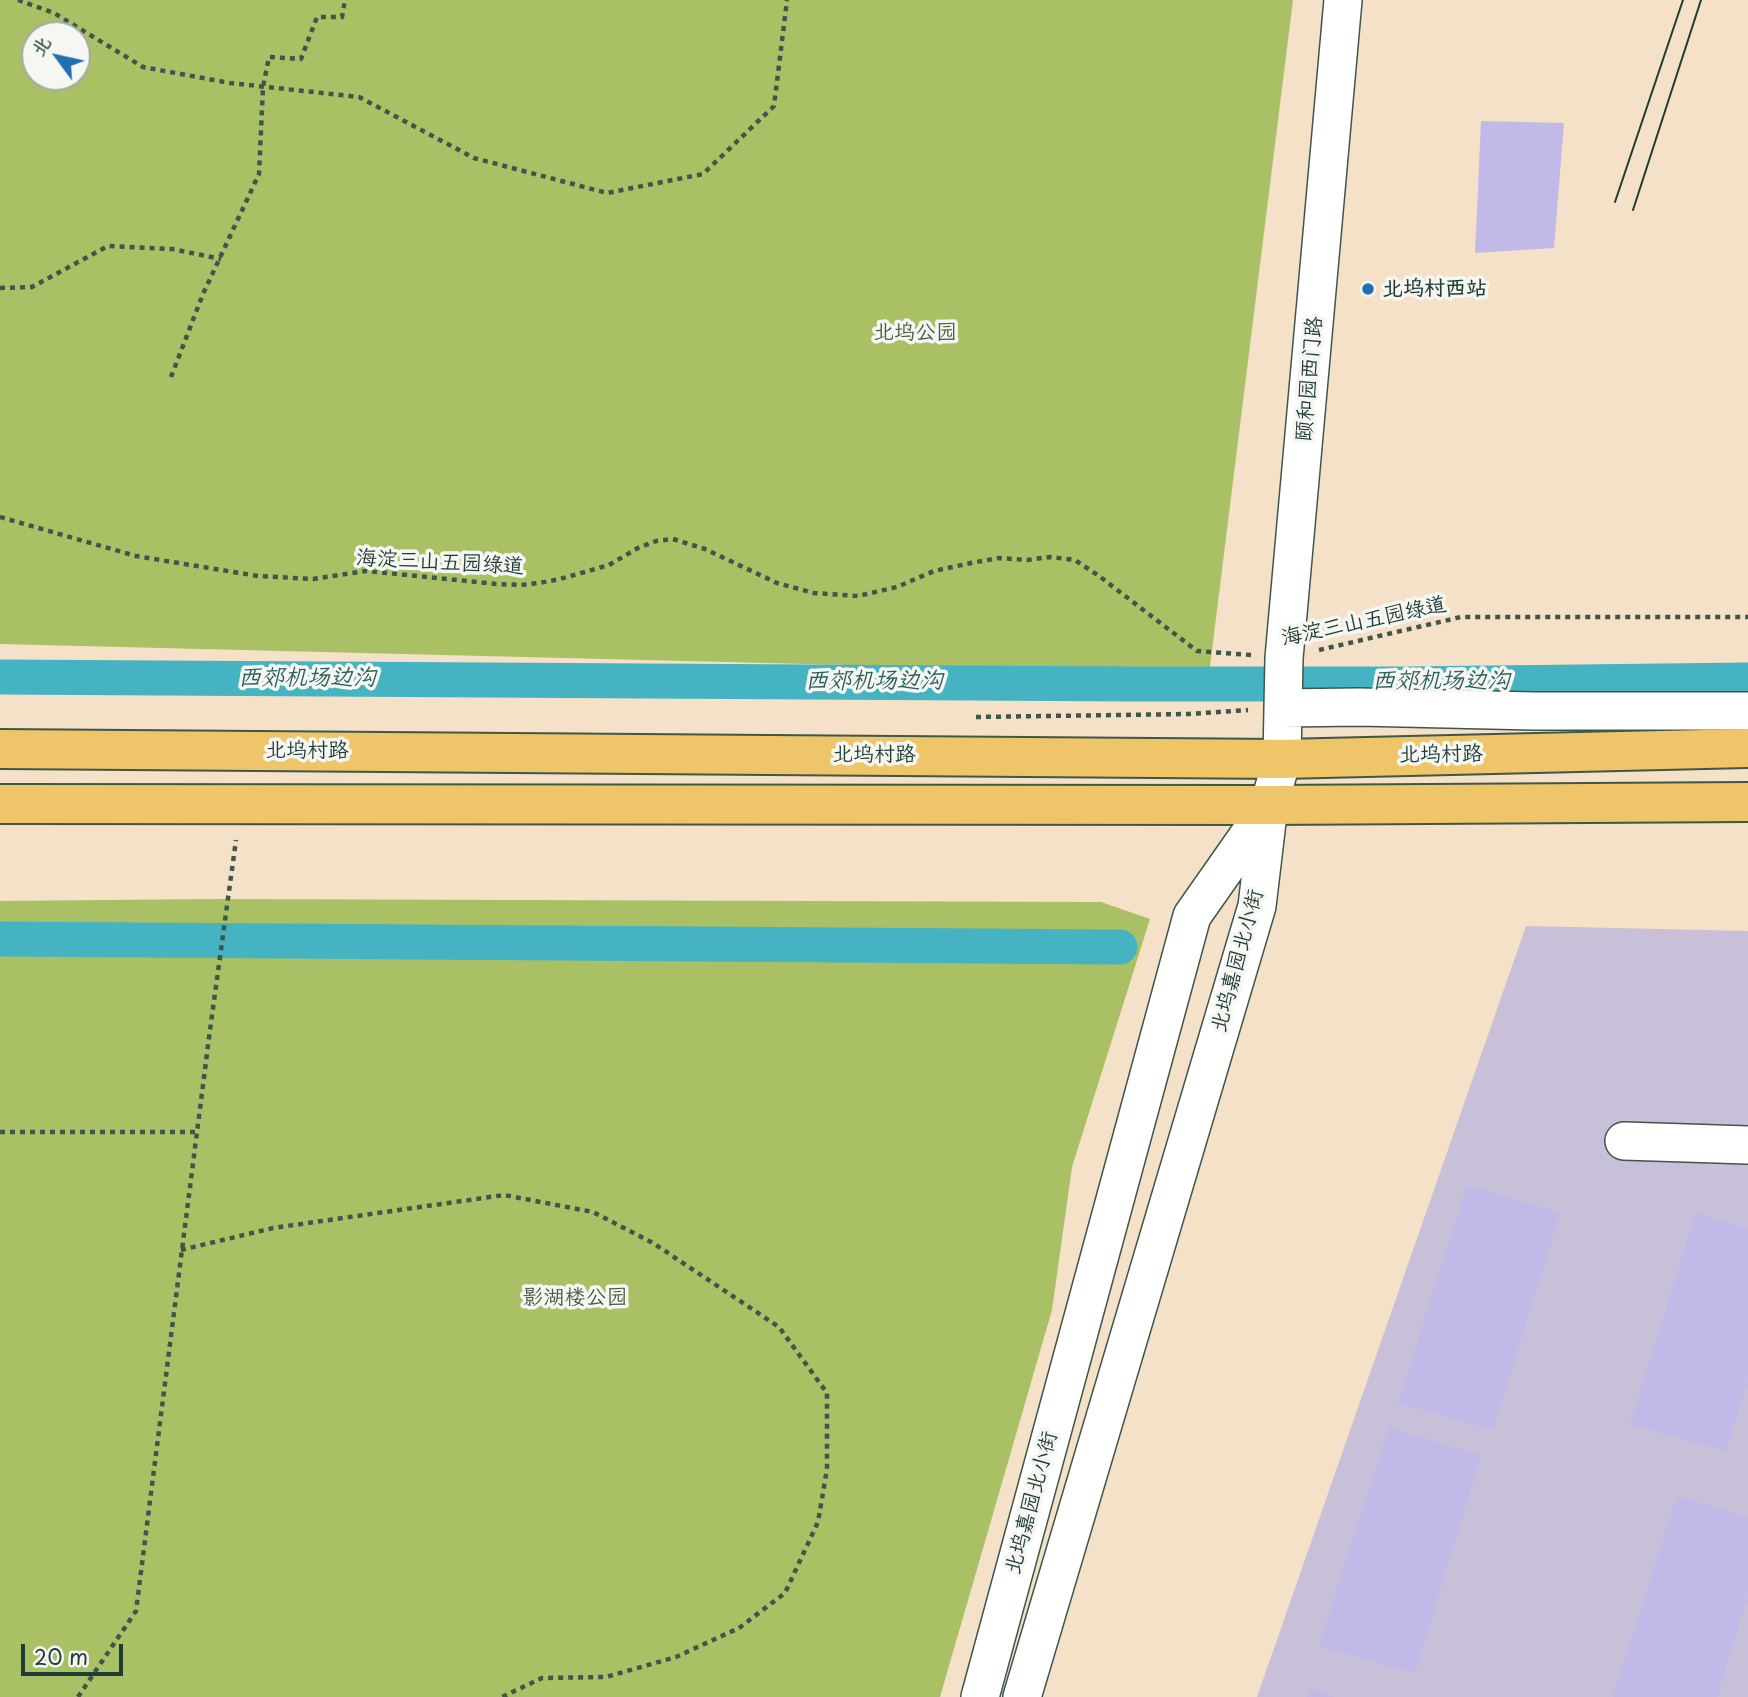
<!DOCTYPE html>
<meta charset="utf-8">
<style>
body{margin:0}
#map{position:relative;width:1748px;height:1697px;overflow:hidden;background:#f4e1c8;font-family:"Playpen Sans","LXGW WenKai TC",sans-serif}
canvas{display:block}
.north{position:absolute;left:21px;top:21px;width:70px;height:70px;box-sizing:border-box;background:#f6f6f2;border:2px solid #a0aca6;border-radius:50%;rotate:303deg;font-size:19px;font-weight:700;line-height:28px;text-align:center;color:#1f3d34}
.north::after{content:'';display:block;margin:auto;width:24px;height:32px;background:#1f6fb2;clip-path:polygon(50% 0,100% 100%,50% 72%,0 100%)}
.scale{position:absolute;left:21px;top:1644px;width:102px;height:32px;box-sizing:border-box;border:4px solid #1f3d34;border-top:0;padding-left:9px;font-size:21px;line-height:24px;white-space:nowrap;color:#1f3d34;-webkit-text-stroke:5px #f6f6f2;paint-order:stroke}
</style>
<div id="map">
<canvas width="1748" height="1697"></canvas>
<div class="north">北</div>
<div class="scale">20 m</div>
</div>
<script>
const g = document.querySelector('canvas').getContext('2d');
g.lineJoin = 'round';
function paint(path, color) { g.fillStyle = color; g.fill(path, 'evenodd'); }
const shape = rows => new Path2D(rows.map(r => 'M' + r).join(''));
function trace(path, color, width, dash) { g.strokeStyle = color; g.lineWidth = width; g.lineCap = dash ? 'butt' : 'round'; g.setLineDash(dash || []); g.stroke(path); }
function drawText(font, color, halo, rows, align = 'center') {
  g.font = font + ' "Playpen Sans","LXGW WenKai TC",sans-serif'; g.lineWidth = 7; g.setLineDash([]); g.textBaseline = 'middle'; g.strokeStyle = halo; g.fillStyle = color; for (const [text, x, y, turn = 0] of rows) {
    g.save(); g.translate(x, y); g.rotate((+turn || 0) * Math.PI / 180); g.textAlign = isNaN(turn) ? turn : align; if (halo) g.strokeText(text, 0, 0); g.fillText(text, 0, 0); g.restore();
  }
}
const industrial = shape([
 [1526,926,1748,931,1748,1697,1257,1697]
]);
const green = shape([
 [0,0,1293,0,1209,674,0,644],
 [77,35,77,77,35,77,35,35],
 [215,899,1101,902,1150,919,1072,1167,1052,1310,940,1697,0,1697,0,901]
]);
const canal = shape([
 [0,677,1133,684,1409,684,1748,680],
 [0,939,1120,947]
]);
const building = shape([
 [1481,121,1564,123,1554,248,1475,253],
 [1467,1185,1560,1213,1493,1430,1398,1403],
 [1696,1213,1748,1229,1748,1378,1726,1451,1630,1424],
 [1389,1427,1481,1456,1415,1673,1319,1646],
 [1677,1496,1748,1518,1748,1594,1717,1697,1613,1697],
 [1311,1688,1334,1697,1307,1697]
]);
const path = shape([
 [18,0,54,13,143,67,230,83,359,97,474,158,607,193,703,174,774,106,787,0],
 [0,288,32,287,108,246,172,249,221,259],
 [171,377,203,294,259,174,263,87,269,57,301,59,317,17,342,17,345,0],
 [0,517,136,556,258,576,313,579,366,571,496,584,521,585,539,583,560,579,609,565,638,548,656,541,673,539,705,549,777,583,814,593,858,596,897,587,934,571,971,563,999,558,1027,560,1050,557,1075,560,1099,576,1197,651,1251,655],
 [1319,650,1461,617,1748,617],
 [976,717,1189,714,1248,710],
 [0,1132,196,1132],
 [181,1250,273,1228,504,1195,593,1212,653,1243,779,1327,827,1393,827,1469,818,1522,785,1593,739,1628,676,1657,606,1677,542,1678,502,1697],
 [78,1697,136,1611,210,1030,236,840]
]);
const minor = shape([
 [1283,708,1359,707,1534,711,1748,711],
 [1624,1141,1748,1145],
 [980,1697,1192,916,1267,809],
 [1022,1697,1257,906,1269,805,1282,759,1284,658,1343,0]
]);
const major = shape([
 [0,749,1282,759,1748,748],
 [0,804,1269,805,1748,802]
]);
const tram = shape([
 [1615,202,1683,0],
 [1633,210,1701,0]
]);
const markers = [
 [1368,289,7,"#1f6fb2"]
];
const poiNames = [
 ["北坞村西站",1382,289]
];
const parkNames = [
 ["北坞公园",915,333],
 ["影湖楼公园",575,1298]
];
const streetNames = [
 ["颐和园西门路",1310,379,-85],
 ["海淀三山五园绿道",440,563,3],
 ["海淀三山五园绿道",1364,622,-12],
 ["北坞村路",307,751],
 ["北坞村路",874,755],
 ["北坞村路",1441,755,-1],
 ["北坞嘉园北小街",1238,961,-75],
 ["北坞嘉园北小街",1032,1503,-75]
];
const waterNames = [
 ["西郊机场边沟",307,679],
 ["西郊机场边沟",874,682],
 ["西郊机场边沟",1441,682]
];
paint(industrial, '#c8bfd8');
paint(green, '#a9c065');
trace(canal, '#45b3c1', 35);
paint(building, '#c1bae8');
trace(minor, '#3f564a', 40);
trace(major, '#3f564a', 42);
trace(path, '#3f564a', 4.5, [5, 5]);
trace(minor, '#fff', 37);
trace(major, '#eec569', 38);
trace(tram, '#1f3d34', 2);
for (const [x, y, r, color] of markers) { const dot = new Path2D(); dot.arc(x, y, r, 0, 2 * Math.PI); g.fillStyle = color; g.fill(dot); trace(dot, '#f6f6f2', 2.5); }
drawText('bold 21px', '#1f3d34', '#f6f6f2', poiNames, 'left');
drawText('21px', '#425e40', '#f6f6f2', parkNames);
drawText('21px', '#1f3d34', '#f6f6f2', streetNames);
drawText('italic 23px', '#2a605e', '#f6f6f2', waterNames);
</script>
